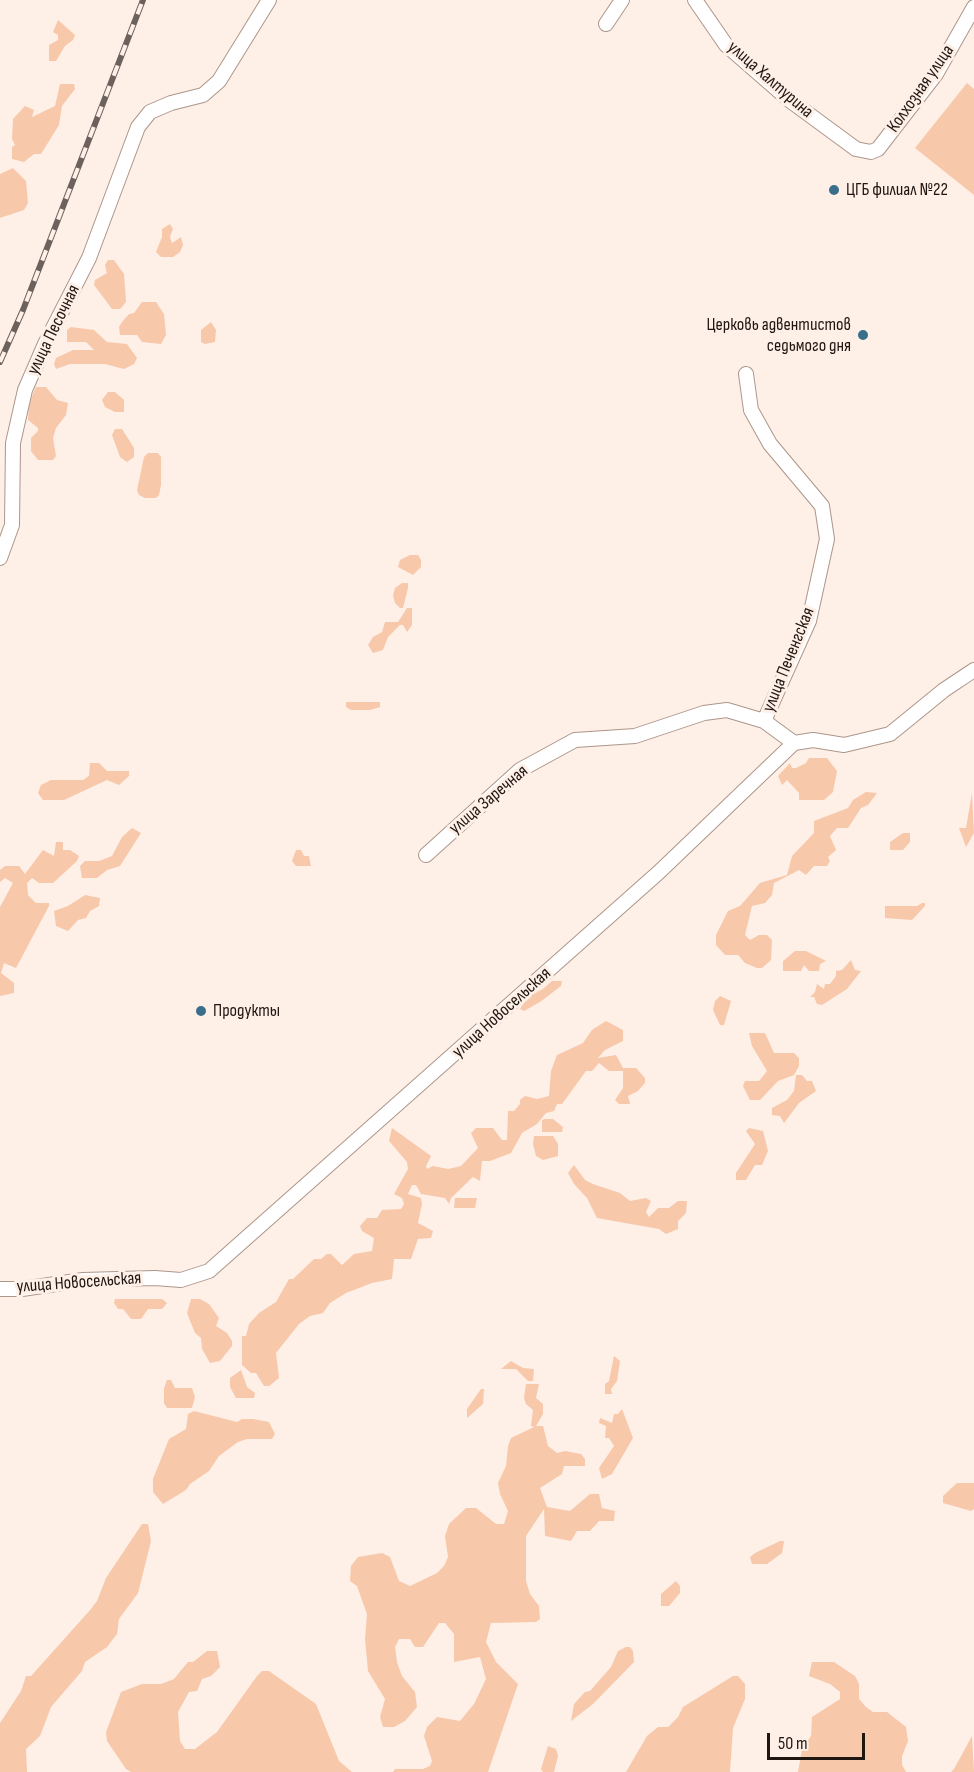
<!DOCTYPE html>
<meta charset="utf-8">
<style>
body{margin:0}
#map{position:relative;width:974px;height:1772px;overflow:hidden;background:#feefe7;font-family:"Sofia Sans Condensed",sans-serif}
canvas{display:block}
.scale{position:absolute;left:767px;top:1733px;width:98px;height:27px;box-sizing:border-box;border:3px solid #1f1612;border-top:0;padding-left:8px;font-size:18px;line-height:21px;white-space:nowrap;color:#1f1612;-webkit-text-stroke:4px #feefe7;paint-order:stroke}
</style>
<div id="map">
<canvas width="974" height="1772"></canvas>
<div class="scale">50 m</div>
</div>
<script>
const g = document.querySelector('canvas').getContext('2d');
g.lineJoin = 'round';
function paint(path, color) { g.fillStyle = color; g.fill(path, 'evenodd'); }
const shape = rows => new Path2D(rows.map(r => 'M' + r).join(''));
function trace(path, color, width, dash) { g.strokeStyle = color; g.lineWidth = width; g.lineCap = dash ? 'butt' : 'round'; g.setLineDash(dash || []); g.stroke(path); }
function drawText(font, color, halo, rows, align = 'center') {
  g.font = font + ' "Sofia Sans Condensed",sans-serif'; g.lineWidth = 6; g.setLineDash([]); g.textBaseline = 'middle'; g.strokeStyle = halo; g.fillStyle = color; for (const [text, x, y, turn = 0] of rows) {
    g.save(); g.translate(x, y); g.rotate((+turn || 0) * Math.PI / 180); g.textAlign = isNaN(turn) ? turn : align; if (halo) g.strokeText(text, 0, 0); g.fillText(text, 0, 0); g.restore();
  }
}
const green = shape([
 [58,20,75,35,73,40,65,46,56,61,49,61,49,45,58,40,58,35,53,32],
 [967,83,974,89,974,195,915,148],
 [60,84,74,84,75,89,62,106,59,125,41,154,34,154,24,162,12,159,12,147,15,145,12,139,13,119,25,106,34,110,32,117,55,106],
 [13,168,26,181,28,203,24,210,0,218,0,174],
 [170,224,173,229,170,237,172,243,181,237,183,245,180,252,173,257,161,257,156,252,162,237,162,229],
 [108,260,114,260,124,274,126,302,120,309,112,309,94,285,95,280,107,273,105,265],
 [142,302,156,302,164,314,166,335,161,344,142,342,137,335,120,335,119,327,122,322,129,314,134,313],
 [211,322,216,330,215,342,205,344,201,342,201,330],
 [71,327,94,330,107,342,127,344,137,358,134,364,124,369,105,364,70,364,56,369,54,364,56,358,73,350,94,350,86,342,67,342,67,330],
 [36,387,46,387,57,400,68,403,66,415,56,428,53,438,56,456,53,460,38,460,31,451,31,438,38,431,38,428,28,420,29,403],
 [108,392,115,392,124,400,124,412,115,412,105,407,102,400],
 [115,429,122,429,134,448,134,457,127,462,120,457,112,435],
 [148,453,158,453,161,457,161,485,159,495,156,498,145,498,139,495,137,490,144,457],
 [410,555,418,555,421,560,421,567,413,575,398,567,400,560],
 [402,583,408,583,408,588,403,608,400,608,395,603,393,595,395,588],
 [407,608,412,608,412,625,407,632,403,625,400,625,388,637,383,650,373,653,368,645,373,637,382,632,385,622,398,622],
 [346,702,380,702,380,707,370,710,351,710,346,707],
 [809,758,827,758,837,771,833,792,824,800,799,800,799,793,787,780,782,785,778,776,790,763,792,768,796,768,806,763],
 [90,763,99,763,107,771,129,771,129,776,119,785,107,780,64,800,43,800,38,793,41,785,51,780,83,780,89,776],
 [866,792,877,793,868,805,861,808,848,828,837,828,830,836,836,850,828,857,830,861,827,866,814,866,806,875,799,870,774,883,772,895,765,903,752,906,745,935,750,940,759,935,767,935,772,940,771,960,762,968,757,968,745,963,738,955,725,955,716,945,716,935,728,911,740,906,760,883,787,875,792,856,814,833,814,821,848,808,853,800],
 [972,793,974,833,966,847,959,828,966,828],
 [132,828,141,833,120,866,107,870,97,878,82,878,80,866,85,861,99,861,112,856,122,837],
 [903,833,910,833,910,842,903,850,890,850,890,842],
 [56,842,63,842,63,850,70,850,79,856,77,861,53,883,39,883,32,878,27,883,28,895,36,903,49,903,49,906,16,968,4,963,1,973,14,983,14,993,0,996,0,907,13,883,5,878,0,882,0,870,5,866,19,866,25,874,43,850,54,856],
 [296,850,301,850,304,856,309,856,311,866,296,866,292,861],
 [85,895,100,898,99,906,90,911,86,918,78,920,68,931,56,926,54,911,68,906],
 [922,903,925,903,925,906,912,920,885,918,885,906,917,906],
 [795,951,806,951,826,961,820,964,819,971,809,971,804,965,801,971,783,971,783,961],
 [851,960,855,970,861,971,847,989,822,1005,817,1004,814,997,810,997,815,992,817,984,824,989,825,984,830,984,836,976,836,971,842,970],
 [552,981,562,981,561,986,540,1002,524,1011,520,1009,527,997,543,989],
 [720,996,731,1001,724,1025,720,1025,713,1010,715,1001],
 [606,1021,623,1030,623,1041,605,1050,598,1058,616,1055,623,1068,636,1068,645,1078,645,1083,638,1091,628,1096,630,1104,619,1104,615,1100,623,1088,623,1071,609,1071,599,1063,592,1071,586,1071,562,1104,557,1104,554,1111,546,1113,537,1124,522,1133,511,1153,490,1161,482,1161,480,1181,473,1177,451,1198,449,1204,445,1198,421,1194,416,1185,412,1185,408,1194,421,1198,422,1204,418,1223,433,1231,431,1238,418,1239,411,1259,394,1259,392,1279,372,1283,346,1293,330,1303,323,1313,310,1316,299,1324,276,1353,279,1378,269,1386,264,1386,256,1373,251,1373,242,1365,242,1336,246,1336,249,1324,259,1313,276,1302,289,1279,293,1279,314,1259,321,1259,327,1254,331,1254,342,1265,354,1254,372,1251,374,1238,362,1231,360,1226,367,1218,377,1218,382,1210,401,1209,404,1204,402,1198,394,1194,408,1169,407,1162,389,1141,392,1128,431,1156,426,1166,427,1169,433,1166,448,1169,461,1166,478,1148,471,1133,476,1128,493,1128,502,1140,507,1140,508,1111,514,1111,520,1104,520,1100,525,1096,537,1099,549,1096,551,1071,557,1055,583,1043,592,1030],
 [749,1033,765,1033,774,1053,794,1053,799,1058,799,1066,794,1075,778,1081,760,1100,750,1100,743,1086,745,1081,759,1081,767,1071,752,1046],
 [796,1075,802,1075,807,1081,812,1081,816,1091,799,1103,784,1123,780,1116,772,1115,772,1108,787,1100,794,1091],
 [545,1119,553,1119,563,1127,562,1132,542,1132,542,1120],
 [749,1128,763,1131,768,1151,762,1165,755,1165,746,1180,736,1180,736,1173,755,1144,746,1131],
 [534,1136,553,1136,558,1144,558,1156,543,1160,536,1156,533,1144],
 [574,1165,585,1180,593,1184,620,1193,630,1201,646,1198,651,1201,646,1212,649,1217,658,1208,669,1208,678,1201,687,1201,686,1213,678,1221,678,1229,666,1234,659,1229,597,1218,587,1198,574,1184,568,1173],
 [455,1198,477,1198,475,1208,454,1208],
 [115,1299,162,1299,167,1303,162,1309,148,1309,141,1319,131,1319,123,1309,118,1309,114,1303],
 [191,1299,200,1299,209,1304,219,1318,216,1326,227,1333,232,1341,232,1346,220,1361,210,1363,202,1349,201,1338,195,1333,187,1313],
 [614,1356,620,1361,617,1381,611,1389,612,1394,605,1394,605,1384,609,1381],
 [511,1361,523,1368,534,1369,533,1381,528,1381,516,1369,501,1369],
 [241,1370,247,1387,255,1393,254,1398,236,1398,230,1387,230,1378],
 [167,1380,171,1380,175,1388,192,1388,195,1397,192,1408,167,1408,164,1403,164,1388],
 [526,1384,539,1384,536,1398,543,1404,543,1414,536,1426,543,1426,548,1446,557,1453,565,1451,581,1454,585,1459,585,1466,564,1466,562,1474,540,1488,547,1507,570,1511,590,1494,599,1494,602,1508,615,1511,614,1521,599,1521,590,1531,577,1531,571,1541,545,1536,544,1509,526,1536,526,1581,530,1594,539,1606,540,1619,536,1622,491,1623,486,1642,496,1662,518,1684,488,1772,393,1772,395,1769,423,1769,430,1766,432,1761,424,1736,427,1727,437,1717,460,1721,474,1704,486,1679,480,1657,454,1662,454,1634,445,1623,439,1623,423,1647,415,1647,410,1639,399,1639,395,1647,397,1662,402,1676,415,1692,417,1707,405,1721,394,1727,383,1727,380,1717,385,1699,368,1671,365,1639,367,1614,357,1586,350,1581,351,1566,358,1557,382,1553,390,1557,399,1581,410,1586,437,1573,444,1566,448,1557,445,1536,449,1524,466,1508,476,1508,496,1524,504,1524,508,1511,500,1494,498,1483,506,1466,508,1446,511,1438,534,1427,531,1426,533,1410,526,1404,524,1398],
 [481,1389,484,1389,483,1404,467,1418,467,1409],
 [622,1409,633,1438,612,1474,602,1479,599,1468,614,1446,609,1438,605,1438,606,1426,599,1423,600,1418,612,1423,614,1414,618,1414],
 [194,1411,237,1422,242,1419,253,1419,269,1422,275,1434,272,1439,247,1439,238,1442,219,1456,209,1471,190,1484,186,1490,163,1504,153,1492,153,1479,169,1439,186,1429,188,1414],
 [957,1483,974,1483,974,1509,971,1511,943,1503,943,1496],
 [142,1524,148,1524,151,1541,138,1593,119,1619,117,1634,107,1647,85,1662,82,1671,51,1707,40,1736,26,1749,27,1772,0,1772,0,1723,21,1691,26,1676,31,1676,91,1609,97,1601,106,1578],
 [780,1541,784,1541,782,1553,767,1564,752,1564,750,1557,755,1553],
 [676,1581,680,1586,680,1593,669,1606,661,1606,661,1594],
 [626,1647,630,1647,633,1651,634,1662,593,1704,571,1721,574,1704,585,1692,590,1691,611,1667,618,1651],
 [207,1651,217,1651,220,1667,211,1676,202,1679,197,1691,189,1692,178,1712,180,1741,185,1749,195,1749,217,1732,257,1676,262,1671,269,1671,316,1704,339,1761,352,1772,131,1772,126,1769,107,1741,106,1732,121,1692,142,1684,161,1684,174,1679,188,1662,193,1662],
 [812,1662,834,1662,855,1676,859,1684,859,1699,866,1707,873,1712,887,1712,906,1727,908,1741,902,1756,902,1765,906,1772,798,1772,802,1749,811,1736,812,1717,840,1699,840,1692,830,1684,809,1676],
 [733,1676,738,1676,745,1684,745,1699,733,1728,730,1772,626,1772,647,1736,658,1727,668,1727,678,1717,683,1707],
 [972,1736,974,1772,951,1772,954,1769],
 [548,1746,556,1749,558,1756,554,1772,543,1772,541,1769]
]);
const minor = shape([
 [695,0,726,45,788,99,856,149,871,152,878,149,936,74,974,7],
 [606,24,622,0],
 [746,374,751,410,770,444,822,506,827,539,809,621,764,721],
 [0,558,12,525,13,443,25,390,45,344,89,258,138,127,150,112,171,103,203,95,219,81,269,0],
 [426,855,520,770,575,740,635,736,704,713,727,710,764,721,794,743],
 [0,1289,22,1289,83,1280,155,1278,181,1280,209,1271,658,873,794,743,813,740,844,745,890,734,944,690,974,670]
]);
const rail = shape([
 [0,362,23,310,143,0]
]);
const markers = [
 [834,190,6,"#396f8a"],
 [863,335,6,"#396f8a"],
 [201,1011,6,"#396f8a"]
];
const streetNames = [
 ["улица Халтурина",770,80,41],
 ["Колхозная улица",921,89,-55],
 ["улица Песочная",54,330,-64],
 ["улица Печенгская",789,660,-68],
 ["улица Заречная",489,800,-40],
 ["улица Новосельская",502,1013,-42],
 ["улица Новосельская",79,1283,-4]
];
const poiNames = [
 ["ЦГБ филиал №22",846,190],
 ["Церковь адвентистов",851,325,"right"],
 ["седьмого дня",851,346,"right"],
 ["Продукты",213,1011]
];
paint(green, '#f8c8ab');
trace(minor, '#ad968a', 16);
trace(minor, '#fff', 14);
trace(rail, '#6c615c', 6);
trace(rail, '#feefe7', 4, [11]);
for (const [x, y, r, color] of markers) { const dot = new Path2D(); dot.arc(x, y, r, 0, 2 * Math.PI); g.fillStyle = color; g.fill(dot); trace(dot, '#feefe7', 2); }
drawText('18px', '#1f1612', '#feefe7', streetNames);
drawText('18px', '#1f1612', '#feefe7', poiNames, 'left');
</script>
